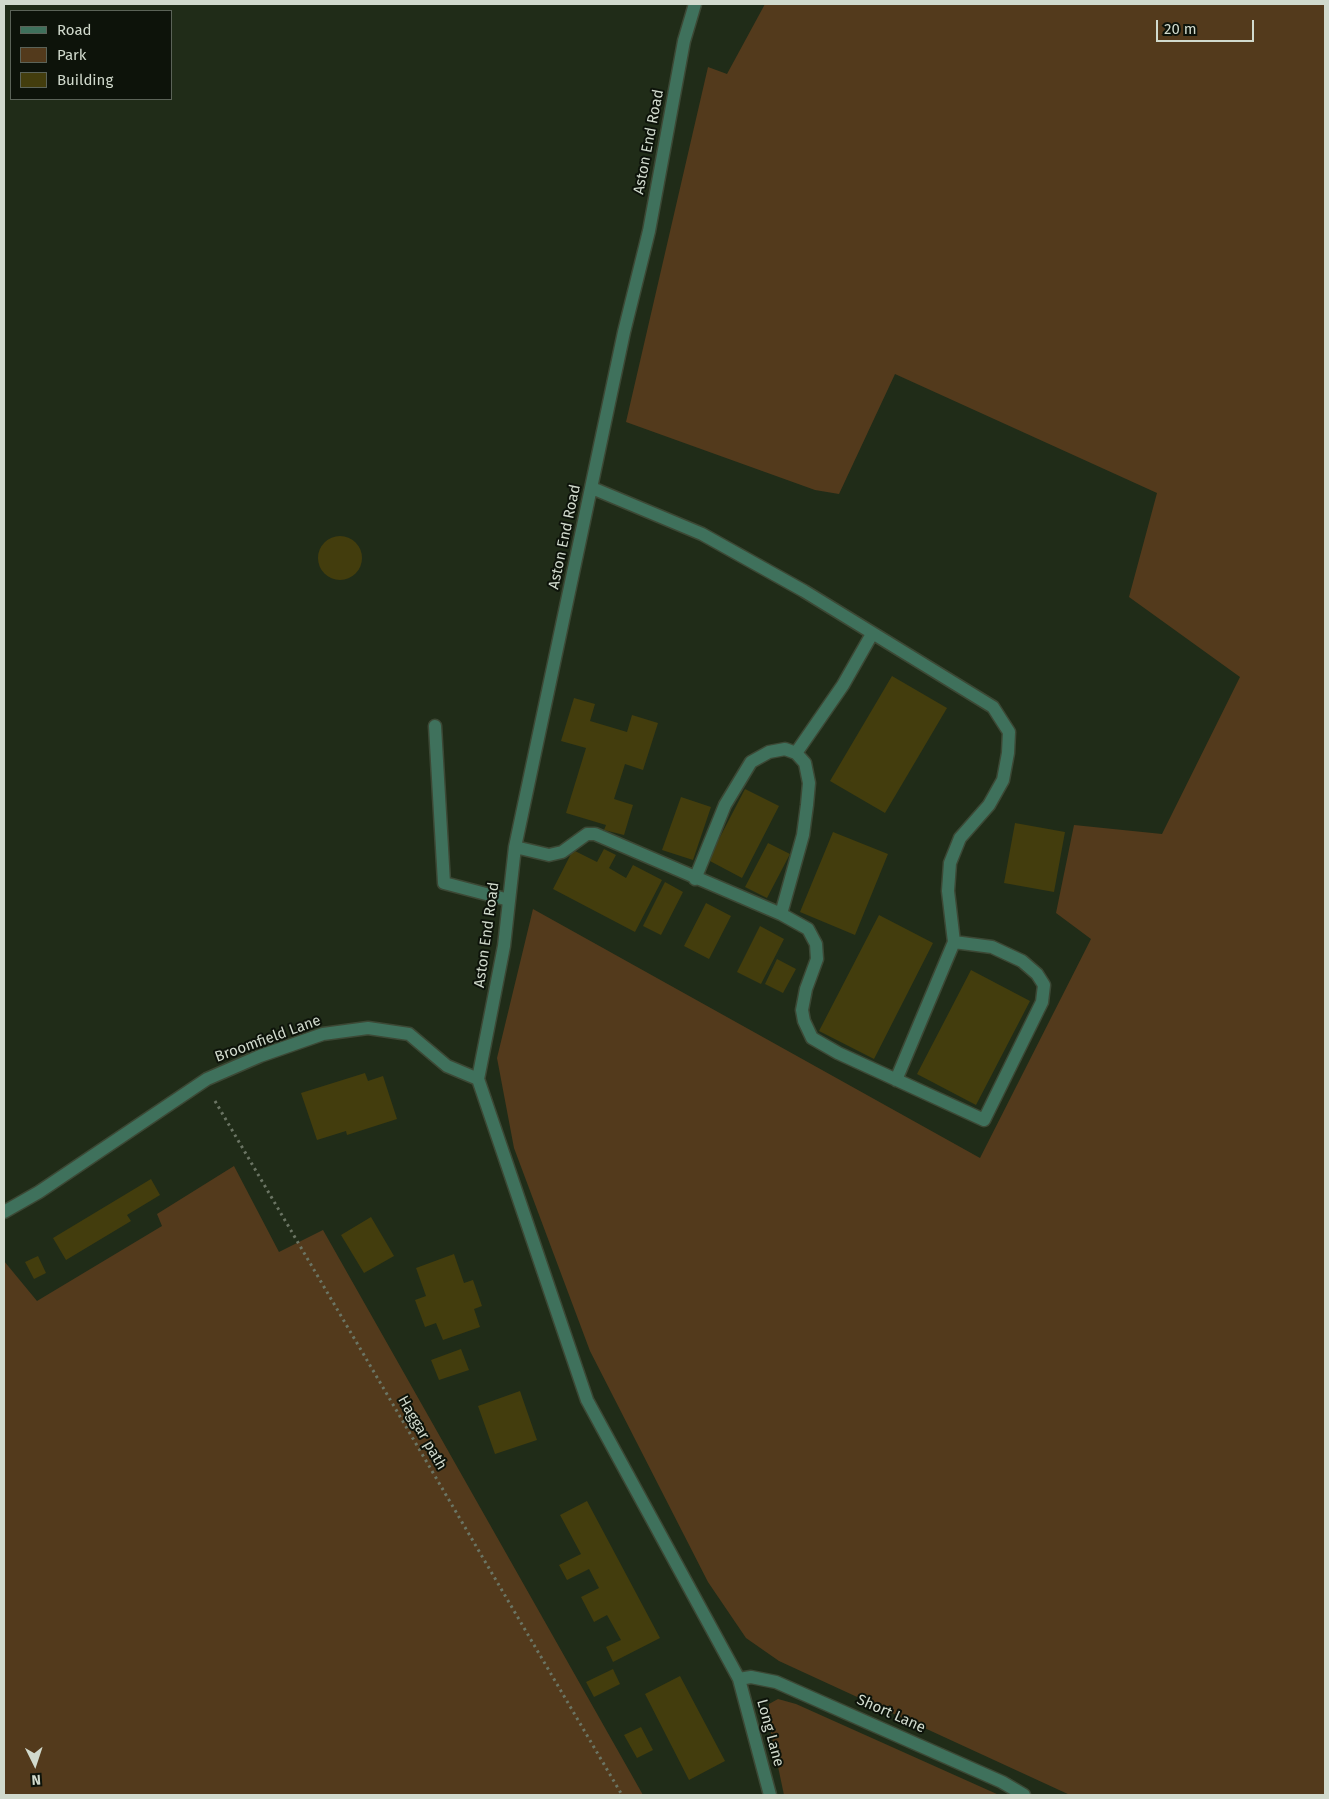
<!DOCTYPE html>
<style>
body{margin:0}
#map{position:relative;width:1329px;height:1799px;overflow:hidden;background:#202c18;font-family:"Fira Sans",sans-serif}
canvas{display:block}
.frame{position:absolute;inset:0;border:5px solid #d1dacd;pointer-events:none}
.legend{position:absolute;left:10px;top:10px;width:162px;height:90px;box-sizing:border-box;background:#0d130a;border:1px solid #5b6358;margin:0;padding:6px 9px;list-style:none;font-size:15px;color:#d1dacd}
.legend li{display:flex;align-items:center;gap:10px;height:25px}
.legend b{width:25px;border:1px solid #5b6358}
.north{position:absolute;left:10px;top:1739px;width:50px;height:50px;-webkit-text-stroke:4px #0d130a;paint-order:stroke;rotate:176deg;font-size:14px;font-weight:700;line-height:20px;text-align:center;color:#d1dacd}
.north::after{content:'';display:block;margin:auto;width:18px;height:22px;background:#d1dacd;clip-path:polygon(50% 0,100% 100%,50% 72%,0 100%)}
.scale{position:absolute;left:1156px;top:20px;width:98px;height:22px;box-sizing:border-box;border:2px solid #d1dacd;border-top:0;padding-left:6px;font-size:15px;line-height:18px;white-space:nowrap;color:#d1dacd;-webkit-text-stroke:4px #0d130a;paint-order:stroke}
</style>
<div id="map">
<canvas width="1329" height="1799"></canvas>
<div class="frame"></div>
<ul class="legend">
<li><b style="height:6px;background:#3f715c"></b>Road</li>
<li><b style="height:14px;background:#533a1c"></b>Park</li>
<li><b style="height:14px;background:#433d0d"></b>Building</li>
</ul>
<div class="north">N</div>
<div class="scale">20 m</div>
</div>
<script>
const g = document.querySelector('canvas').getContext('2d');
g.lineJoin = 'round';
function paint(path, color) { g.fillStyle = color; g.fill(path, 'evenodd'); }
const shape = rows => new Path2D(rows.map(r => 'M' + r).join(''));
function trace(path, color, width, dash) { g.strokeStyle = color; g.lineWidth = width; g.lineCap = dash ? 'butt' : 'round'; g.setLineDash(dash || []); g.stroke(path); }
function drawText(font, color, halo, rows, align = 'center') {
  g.font = font + ' "Fira Sans",sans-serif'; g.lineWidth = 4; g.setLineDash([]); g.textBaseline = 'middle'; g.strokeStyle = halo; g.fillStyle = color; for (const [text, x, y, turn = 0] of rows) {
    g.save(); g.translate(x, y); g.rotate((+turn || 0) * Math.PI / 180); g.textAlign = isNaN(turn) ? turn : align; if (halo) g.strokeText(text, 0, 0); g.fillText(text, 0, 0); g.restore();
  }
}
const green = shape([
 [765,4,1325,4,1325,1795,1070,1795,779,1661,746,1638,708,1582,590,1351,514,1148,497,1058,533,909,980,1158,1091,939,1056,913,1074,825,1162,834,1240,677,1129,597,1157,493,895,374,839,494,815,490,626,422,708,67,727,74],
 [234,1166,279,1252,323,1230,643,1795,4,1795,4,1261,37,1301,162,1226,157,1214],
 [778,1699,796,1704,999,1795,784,1795,768,1719,769,1704]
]);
const building = shape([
 '318 558a22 22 0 1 1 44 0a22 22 0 1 1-44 0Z',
 [892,676,947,708,885,813,830,781],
 [574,698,595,704,590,721,627,732,632,715,658,723,643,770,625,764,614,799,633,805,624,835,604,830,606,825,566,813,586,748,561,741],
 [745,789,779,806,742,878,708,860],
 [681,797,711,807,693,860,662,850],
 [1015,823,1065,832,1054,892,1004,883],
 [833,832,888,854,855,935,800,912],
 [768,843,790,854,767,898,745,887],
 [604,849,616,855,609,868,626,878,633,865,662,880,635,932,553,889,573,850,597,862],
 [665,882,683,892,661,935,643,926],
 [706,903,731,916,709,959,684,946],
 [879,915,933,943,874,1059,819,1031],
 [760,926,784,939,761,984,737,972],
 [777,959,796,969,783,993,765,984],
 [971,970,1030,1001,976,1105,917,1074],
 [365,1073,368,1081,383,1076,397,1119,347,1135,346,1131,317,1140,301,1093],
 [151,1179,160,1195,127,1215,131,1221,66,1260,53,1238],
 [371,1217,394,1256,364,1273,341,1235],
 [454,1254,464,1283,473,1280,482,1306,474,1309,480,1327,443,1340,436,1323,425,1327,415,1300,426,1296,416,1268],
 [38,1256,46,1273,34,1279,25,1262],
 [461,1349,469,1370,439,1380,431,1360],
 [520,1391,537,1440,495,1454,478,1406],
 [587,1501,660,1638,613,1662,606,1647,621,1640,607,1615,594,1622,581,1597,599,1588,589,1569,567,1580,559,1565,581,1554,560,1515],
 [613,1669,620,1684,594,1697,586,1682],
 [680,1676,725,1761,689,1780,645,1694],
 [641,1727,653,1750,637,1758,624,1735]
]);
const path = shape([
 [215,1101,622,1795]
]);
const minor = shape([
 [592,488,702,534,804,591,993,707,1009,732,1008,753,1003,780,989,805,960,838,950,863,948,891,954,942,896,1080],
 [435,726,444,883,509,900],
 [796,753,843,685,872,634],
 [515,847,549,855,562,852,587,834,595,834,781,914,808,929,816,944,817,959,806,989,802,1010,804,1021,812,1038,838,1053,984,1120,1042,1002,1044,985,1037,974,1022,961,992,947,954,942],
 [695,879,725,805,751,762,769,752,785,749,796,753,805,763,809,783,807,805,803,835,781,914],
 [478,1079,504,946,515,847,624,332,649,231,684,41,695,4],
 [478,1079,587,1400,739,1679,770,1795],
 [4,1212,39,1192,207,1079,260,1056,323,1034,368,1028,409,1034,447,1066,478,1079],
 [739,1679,751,1677,776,1682,1002,1782,1024,1795]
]);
const streetNames = [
 ["Aston End Road",649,142,-79],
 ["Aston End Road",565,537,-78],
 ["Aston End Road",487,935,-82],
 ["Broomfield Lane",268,1039,-20],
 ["Haggar path",422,1433,60],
 ["Short Lane",891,1714,24],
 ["Long Lane",770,1733,75]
];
paint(green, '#533a1c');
paint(building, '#433d0d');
trace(minor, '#3c4835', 15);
trace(path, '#6b7564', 3, [2.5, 4]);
trace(minor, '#3f715c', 12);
drawText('15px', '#d1dacd', '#0d130a', streetNames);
</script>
